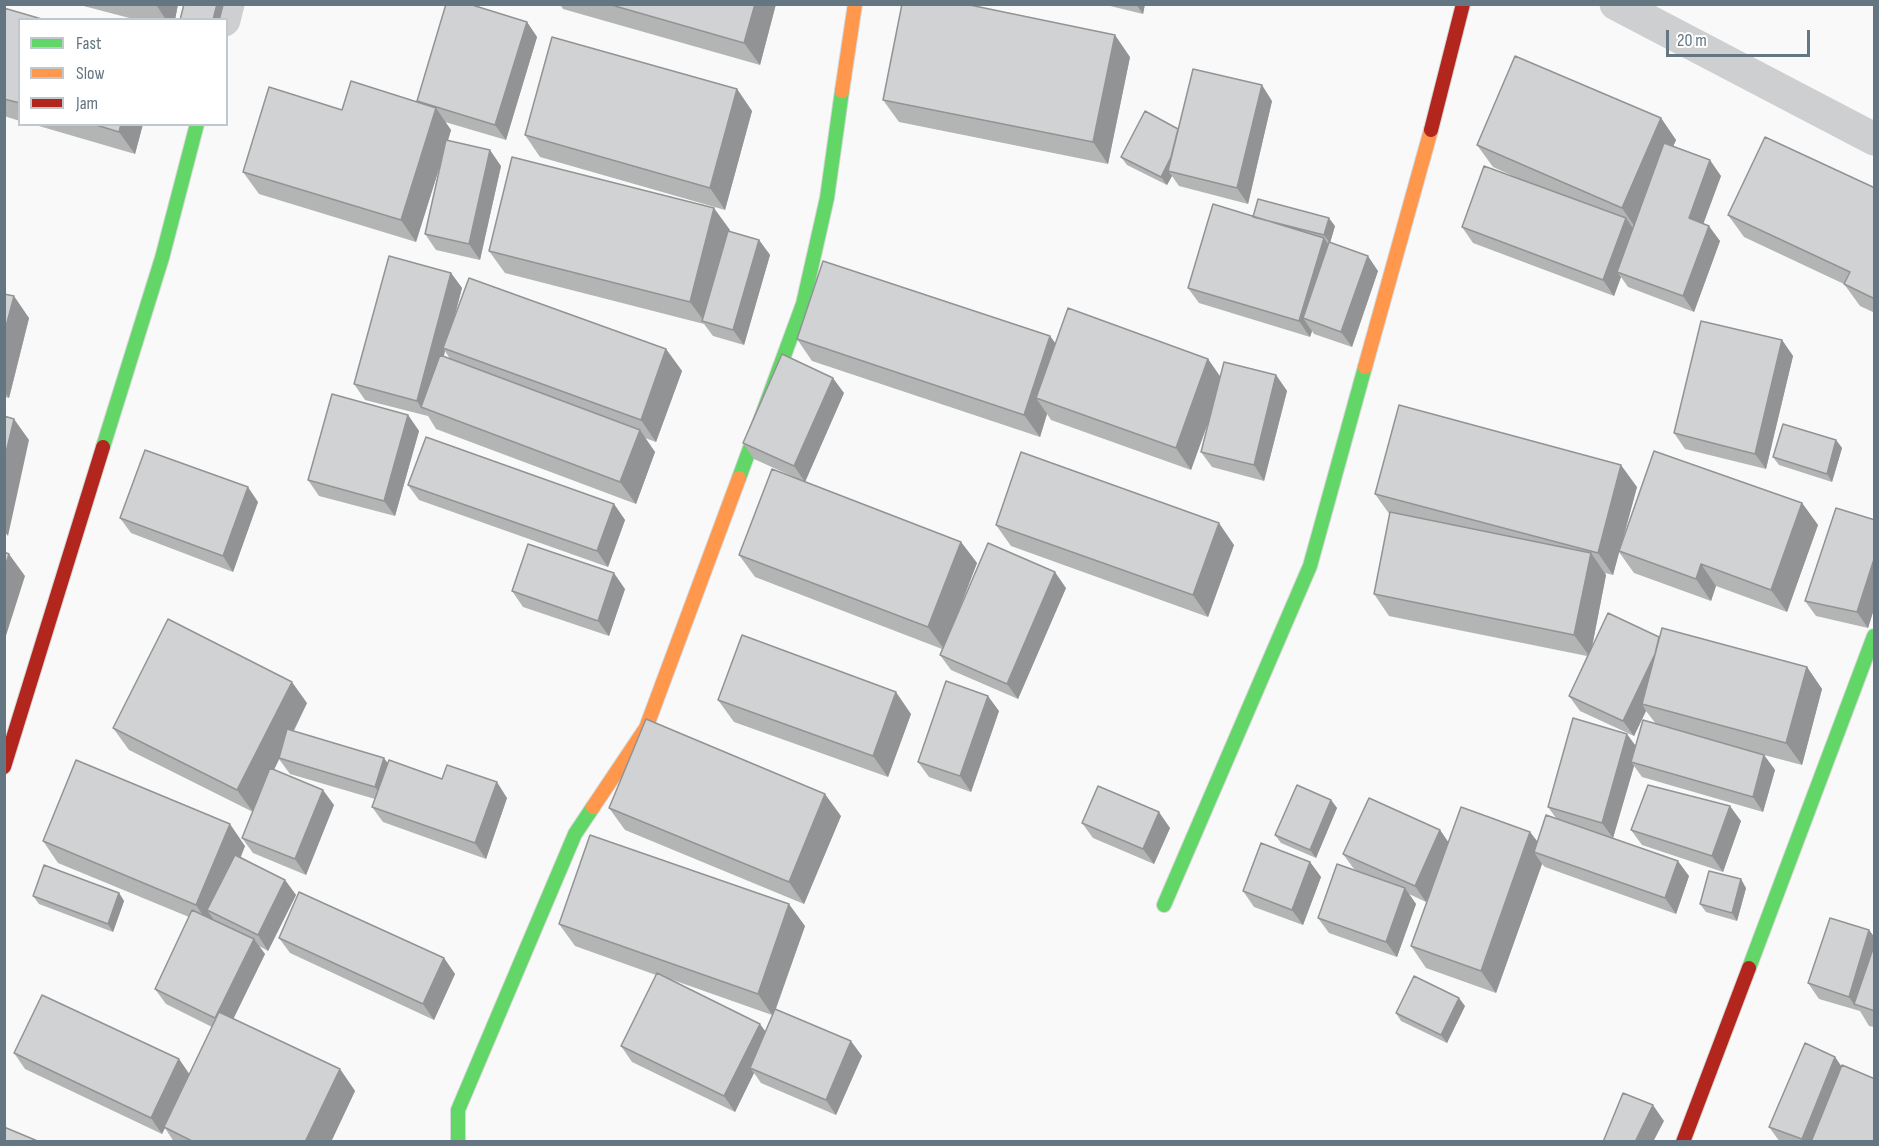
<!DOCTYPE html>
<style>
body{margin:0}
#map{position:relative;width:1879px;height:1146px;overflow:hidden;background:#f9f9f9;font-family:"Sofia Sans Condensed",sans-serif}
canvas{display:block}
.frame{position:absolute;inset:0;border:6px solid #657683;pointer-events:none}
.legend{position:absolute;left:18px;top:18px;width:210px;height:108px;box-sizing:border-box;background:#fff;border:2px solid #c1c8cd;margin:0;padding:8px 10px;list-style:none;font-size:18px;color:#657683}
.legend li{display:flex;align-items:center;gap:12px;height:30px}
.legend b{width:30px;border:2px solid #c1c8cd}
.scale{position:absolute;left:1666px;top:30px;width:144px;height:27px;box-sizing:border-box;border:3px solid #657683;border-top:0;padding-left:8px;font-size:18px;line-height:21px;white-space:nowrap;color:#657683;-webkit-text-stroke:4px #fff;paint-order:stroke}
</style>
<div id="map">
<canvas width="1879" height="1146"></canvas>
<div class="frame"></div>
<ul class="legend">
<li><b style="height:8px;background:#63d668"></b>Fast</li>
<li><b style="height:8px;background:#ff974d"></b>Slow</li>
<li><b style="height:8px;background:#b3261e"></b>Jam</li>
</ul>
<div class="scale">20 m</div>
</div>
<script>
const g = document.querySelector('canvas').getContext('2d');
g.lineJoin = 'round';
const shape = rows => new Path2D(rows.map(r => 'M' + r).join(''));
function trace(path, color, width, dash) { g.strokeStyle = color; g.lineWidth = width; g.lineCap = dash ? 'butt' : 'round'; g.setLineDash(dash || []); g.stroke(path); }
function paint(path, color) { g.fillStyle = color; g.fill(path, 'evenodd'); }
const street = shape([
 [1616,4,1874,139],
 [224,20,228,4]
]);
const fast = shape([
 [103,447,162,258,197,124],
 [739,478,803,304,827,198,842,91],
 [1164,905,1310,566,1365,367],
 [1749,968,1874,636],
 [458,1142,458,1110,575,834,593,807]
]);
const slow = shape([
 [842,91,855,4],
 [1365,367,1431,130],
 [593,807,646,728,739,478]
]);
const jam = shape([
 [1431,130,1463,4],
 [4,767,103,447],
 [1683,1142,1749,968]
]);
const wall = shape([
 [76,4,178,4,175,20,137,20],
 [560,4,776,4,760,65,563,9],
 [1102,4,1145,4,1143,14],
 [4,8,20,20,20,121,4,116],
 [527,22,537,37,506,140,445,122,451,130,448,141,501,166,480,260,436,250,425,234,441,163,416,242,259,194,243,172,342,110,417,102,417,101],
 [1130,57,1108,164,899,122,883,100],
 [737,89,752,111,725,210,540,157,525,135],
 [1272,101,1248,204,1179,186,1172,176,1167,185,1127,165,1121,157,1178,129],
 [1661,118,1676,140,1673,146,1721,176,1703,223,1720,241,1694,312,1628,287,1621,277,1614,296,1473,243,1462,227,1520,179,1493,167,1477,145],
 [32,124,143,124,135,154],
 [1875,188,1875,313,1860,306,1844,284,1744,237,1728,215],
 [1253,217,1335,226,1330,243,1378,271,1352,347,1314,334,1312,331,1310,337,1199,303,1188,288],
 [730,230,729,231,759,240,770,255,744,345,713,336,704,324,505,273,489,251],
 [451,273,462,288,454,318,666,349,682,371,656,442,645,438,655,452,636,504,436,429,428,416,365,400,354,384],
 [445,351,450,359,444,356],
 [4,294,29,318,9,398,4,397],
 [1050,336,1055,343,1208,359,1220,376,1276,375,1287,391,1264,481,1212,467,1201,452,1208,423,1191,470,1051,420,1047,414,1040,437,812,361,797,339],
 [1782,340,1793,356,1766,469,1685,449,1674,433],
 [844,393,805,482,754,459,743,443],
 [408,415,419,431,395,516,319,496,308,480],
 [1836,440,1842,448,1832,482,1779,465,1773,457],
 [408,485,614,504,625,520,608,567,419,500],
 [1637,487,1622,543,1802,503,1818,525,1787,612,1716,586,1711,601,1634,573,1619,552,1613,575,1605,573,1606,575,1592,647,1659,637,1807,667,1822,689,1802,765,1745,750,1764,755,1775,770,1763,812,1642,777,1634,766,1613,838,1689,876,1676,914,1545,867,1542,864,1496,993,1426,968,1411,946,1430,892,1426,902,1409,894,1416,904,1397,957,1329,933,1318,918,1364,874,1354,869,1343,854,1440,830,1448,842,1530,832,1537,841,1556,818,1548,807,1635,745,1656,724,1646,711,1634,736,1580,711,1569,696,1587,656,1389,616,1374,594,1390,515,1375,494],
 [258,502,233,572,131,533,120,518],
 [1875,520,1875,606,1868,628,1816,616,1805,601],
 [996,525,1234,545,1208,617,1011,546],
 [961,542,977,563,955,620,1066,588,1018,699,951,670,940,655,942,649,755,577,739,555],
 [625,589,609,636,523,607,512,591],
 [718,700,911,714,888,777,734,722],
 [307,703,294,731,388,763,507,798,486,859,383,822,372,807,375,799,290,774,279,759,274,770,334,805,306,875,253,853,242,838,253,812,129,750,113,728],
 [999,711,971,792,929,777,918,762],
 [1331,800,1337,808,1316,858,1281,843,1275,835],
 [609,808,841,816,804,904,625,830],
 [1741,821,1723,872,1642,845,1631,830],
 [1082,823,1170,828,1154,864,1093,838],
 [43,841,245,846,241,857,285,880,296,895,268,951,259,946,265,954,233,1019,340,1069,355,1091,331,1142,174,1142,165,1128,162,1134,25,1069,14,1053,179,1059,189,1074,212,1027,166,1004,155,989,189,917,58,863],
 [1310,862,1321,877,1303,925,1254,907,1243,891],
 [1746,888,1737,921,1706,912,1700,904],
 [119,893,124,901,113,932,39,904,33,896],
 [559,924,805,926,776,1009,862,1056,836,1115,761,1083,754,1073,735,1112,632,1062,621,1046,656,975,575,946],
 [670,979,772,1015,765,1032],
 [1869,930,1875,938,1875,1027,1869,1026,1860,1011,1819,999,1808,983],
 [279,938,444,958,455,974,434,1020,290,953],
 [1465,1006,1447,1043,1401,1021,1396,1013],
 [1835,1057,1841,1066,1875,1142,1780,1142,1769,1127]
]);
const shadedWall = shape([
 [158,4,178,4,175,20,166,20,157,6],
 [217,4,224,4,220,20,213,20],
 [755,4,776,4,760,65,744,43],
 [1136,4,1145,4,1143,14],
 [527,22,537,37,506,140,495,125],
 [1115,35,1130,57,1108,164,1093,142],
 [1262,85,1272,101,1248,204,1237,188],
 [737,89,752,111,725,210,710,188],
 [436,108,451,130,416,242,401,220],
 [1661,118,1676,140,1637,230,1622,208],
 [121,124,143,124,135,154,119,132],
 [1184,132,1168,171,1172,176,1167,185,1161,177],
 [490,150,501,166,480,260,469,244],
 [1710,160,1721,176,1700,233,1689,218],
 [714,208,730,230,706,322,704,321,690,302],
 [1329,218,1335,226,1330,243,1324,235],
 [1626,218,1637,234,1617,272,1621,277,1614,296,1603,280],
 [1709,226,1720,241,1694,312,1683,296],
 [1324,238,1335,254,1303,318,1312,331,1310,337,1299,321],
 [759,240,770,255,744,345,733,330],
 [1368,256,1378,271,1352,347,1341,332],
 [451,273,462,288,446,349,443,348,445,351,429,410,421,407,427,417,417,401],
 [14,296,29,318,9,398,4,391,4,334],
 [1050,336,1066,358,1036,398,1047,414,1040,437,1024,415],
 [1782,340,1793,356,1766,469,1755,454],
 [666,349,682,371,656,442,641,420],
 [1208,359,1223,381,1191,470,1176,448],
 [1276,375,1287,391,1264,481,1254,465],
 [833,378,844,393,805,482,794,466],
 [408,415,419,431,395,516,384,501],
 [14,419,29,440,8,536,4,531,4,461],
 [640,430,655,452,636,504,620,482],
 [1836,440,1842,448,1832,482,1827,474],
 [1621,465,1637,487,1613,575,1598,553],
 [248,487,258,502,233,572,223,556],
 [1802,503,1818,525,1787,612,1771,590],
 [614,504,625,520,608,567,597,551],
 [1219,523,1234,545,1208,617,1193,595],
 [961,542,977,563,944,649,928,627],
 [1591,553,1606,575,1590,657,1574,635],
 [9,554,25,576,4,642,4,570],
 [1875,556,1875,606,1868,628,1857,612],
 [1701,564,1716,586,1711,601,1696,579],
 [1055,572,1066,588,1018,699,1007,684],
 [614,573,625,589,609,636,598,621],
 [1662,638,1642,704,1646,711,1634,736,1623,721],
 [1807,667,1822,689,1802,765,1786,743],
 [292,682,307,703,253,812,237,790],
 [896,692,911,714,888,777,873,756],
 [988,696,999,711,971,792,960,776],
 [1627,734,1638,749,1631,762,1634,766,1613,838,1602,823],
 [1764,755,1775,770,1763,812,1753,797],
 [384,758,395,773,386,802,375,787],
 [497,782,507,798,486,859,475,843],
 [323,790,334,805,306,875,295,859],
 [825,794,841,816,804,904,789,882],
 [1331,800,1337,808,1316,858,1310,850],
 [1730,806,1741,821,1723,872,1712,856],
 [1159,812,1170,828,1154,864,1143,849],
 [230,824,245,846,216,915,207,910,214,920,211,927,196,905],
 [1440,830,1451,846,1426,902,1415,886],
 [1530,832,1546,853,1534,852,1542,864,1496,993,1481,971],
 [1678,861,1689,876,1676,914,1665,898],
 [1310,862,1321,877,1303,925,1292,910],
 [1741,879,1746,888,1737,921,1732,913],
 [285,880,296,895,268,951,258,935],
 [1405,888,1416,904,1397,957,1386,942],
 [119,893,124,901,113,932,108,924],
 [789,904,805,926,773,1016,758,994],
 [1869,930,1875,938,1875,964,1854,1004,1859,1012,1849,997],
 [254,939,265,954,226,1034,215,1018],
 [444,958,455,974,434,1020,423,1004],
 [1459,998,1465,1006,1447,1043,1441,1035],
 [760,1024,771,1039,750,1068,754,1073,735,1112,724,1096],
 [851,1041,862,1056,836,1115,826,1100],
 [1835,1057,1846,1073,1818,1142,1804,1142,1802,1139],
 [179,1059,190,1075,162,1134,151,1118],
 [340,1069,355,1091,331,1142,305,1142],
 [1653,1105,1664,1121,1653,1142,1635,1142]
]);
const building = shape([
 [184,4,217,4,213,20,180,20,184,4],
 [446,4,469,4,527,22,495,125,417,101,446,4],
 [608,4,755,4,744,43,608,4],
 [902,4,965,4,1115,35,1093,142,883,100,902,4],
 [4,8,45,20,20,20,20,103,4,99,4,8],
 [552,37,737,89,710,188,525,135,552,37],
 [1515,56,1661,118,1622,208,1477,145,1515,56],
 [1193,69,1262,85,1237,188,1168,171,1193,69],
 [351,81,436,108,401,220,243,172,269,87,342,110,351,81],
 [1145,111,1178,129,1171,157,1161,177,1121,157,1145,111],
 [93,124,121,124,119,132,93,124],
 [1765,137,1875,188,1875,299,1844,284,1850,272,1728,215,1765,137],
 [446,140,490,150,469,244,425,234,446,140],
 [1664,143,1710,160,1689,218,1709,226,1683,296,1617,272,1664,143],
 [512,157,714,208,690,302,489,251,512,157],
 [1484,166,1626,218,1603,280,1462,227,1484,166],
 [1258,199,1329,218,1324,235,1253,217,1258,199],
 [1213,204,1324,238,1299,321,1188,288,1213,204],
 [728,231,759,240,733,330,702,321,728,231],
 [1329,242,1368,256,1341,332,1303,318,1329,242],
 [389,256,451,273,417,401,354,384,389,256],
 [823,261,1050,336,1024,415,797,339,823,261],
 [469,278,666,349,641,420,443,348,469,278],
 [4,294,14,296,4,334,4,294],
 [1068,308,1208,359,1176,448,1036,398,1068,308],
 [1701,321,1782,340,1755,454,1674,433,1701,321],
 [782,354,833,378,794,466,743,443,782,354],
 [440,355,640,430,620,482,421,407,440,355],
 [1224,362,1276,375,1254,465,1201,452,1224,362],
 [332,394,408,415,384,501,308,480,332,394],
 [1399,405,1621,465,1598,553,1375,494,1399,405],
 [4,416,14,419,4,461,4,416],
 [1783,424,1836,440,1827,474,1773,457,1783,424],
 [426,437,614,504,597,551,408,485,426,437],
 [145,450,248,487,223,556,120,518,145,450],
 [1654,451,1802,503,1771,590,1701,564,1696,579,1619,551,1654,451],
 [1021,452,1219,523,1193,595,996,525,1021,452],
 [772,469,961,542,928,627,739,555,772,469],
 [1836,508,1875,520,1875,556,1857,612,1805,601,1836,508],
 [1390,512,1591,553,1574,635,1374,594,1390,512],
 [988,543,1055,572,1007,684,940,655,988,543],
 [528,544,614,573,598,621,512,591,528,544],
 [4,552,9,554,4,570,4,552],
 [1608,613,1659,637,1655,654,1623,721,1569,696,1608,613],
 [168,619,292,682,237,790,113,728,168,619],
 [1662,628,1807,667,1786,743,1642,704,1662,628],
 [742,635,896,692,873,756,718,700,742,635],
 [946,681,988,696,960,776,918,762,946,681],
 [1573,718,1627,734,1602,823,1548,807,1573,718],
 [646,719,825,794,789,882,609,808,646,719],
 [1643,720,1764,755,1753,797,1631,762,1643,720],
 [287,729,384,758,375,787,279,758,287,729],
 [76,760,230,824,196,905,43,841,76,760],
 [389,760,442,779,447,765,497,782,475,843,372,807,389,760],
 [270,768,323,790,295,859,242,838,270,768],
 [1297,785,1331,800,1310,850,1275,835,1297,785],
 [1648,785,1730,806,1712,856,1631,830,1648,785],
 [1098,786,1159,812,1143,849,1082,823,1098,786],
 [1369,798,1440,830,1415,886,1343,854,1369,798],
 [1461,807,1530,832,1481,971,1411,946,1461,807],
 [1546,815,1678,861,1665,898,1534,852,1546,815],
 [590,835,789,904,758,994,559,924,590,835],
 [1261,843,1310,862,1292,910,1243,891,1261,843],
 [235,855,285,880,258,935,207,910,235,855],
 [1337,864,1405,888,1386,942,1318,918,1337,864],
 [44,865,119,893,108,924,33,896,44,865],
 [1709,871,1741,879,1732,913,1700,904,1709,871],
 [299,892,444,958,423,1004,279,938,299,892],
 [192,910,254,939,215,1018,155,989,192,910],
 [1830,918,1869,930,1849,997,1808,983,1830,918],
 [1875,943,1875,1011,1854,1004,1875,943],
 [657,973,760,1024,724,1096,621,1046,657,973],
 [1414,976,1459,998,1441,1035,1396,1013,1414,976],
 [42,995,179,1059,151,1118,14,1053,42,995],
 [775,1009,851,1041,826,1100,750,1068,775,1009],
 [219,1012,340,1069,305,1142,194,1142,164,1127,219,1012],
 [1805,1043,1835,1057,1802,1139,1769,1127,1805,1043],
 [1842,1065,1875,1079,1875,1142,1811,1142,1842,1065],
 [1623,1093,1653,1105,1635,1142,1603,1142,1623,1093],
 [4,1127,40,1142,4,1142,4,1127]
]);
trace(fast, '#d5d6d7', 16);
trace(slow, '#d5d6d7', 16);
trace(jam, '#d5d6d7', 16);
trace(street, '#cecfd0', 33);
trace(fast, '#63d668', 14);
trace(slow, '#ff974d', 14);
trace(jam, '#b3261e', 14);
paint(wall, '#b3b5b5');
paint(shadedWall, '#929394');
paint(building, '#d0d2d3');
trace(building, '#929394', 1.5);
</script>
